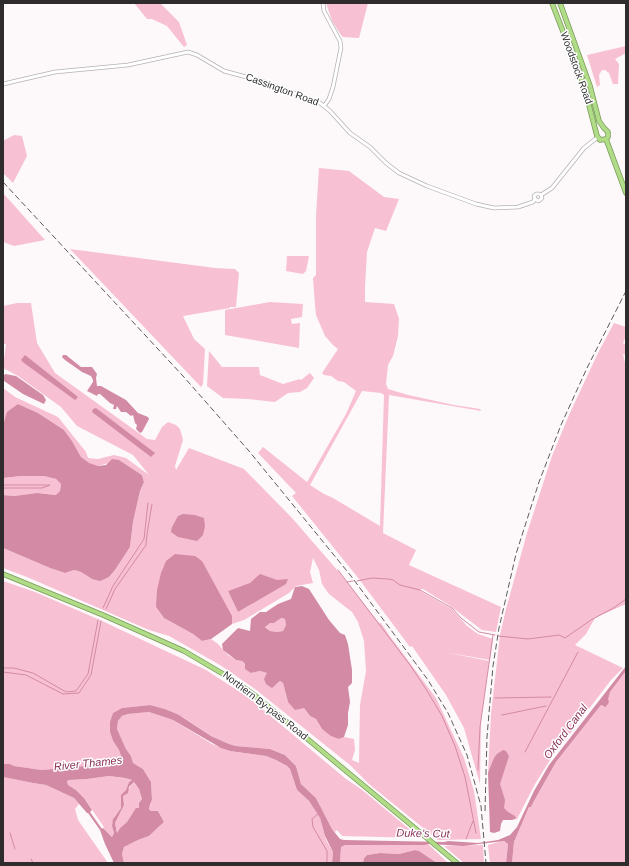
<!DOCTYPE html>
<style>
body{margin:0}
#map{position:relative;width:629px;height:866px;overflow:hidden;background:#fdf8fa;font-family:Helvetica,sans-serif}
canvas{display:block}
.frame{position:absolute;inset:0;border:4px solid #2e2c2c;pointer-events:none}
</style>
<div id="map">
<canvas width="629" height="866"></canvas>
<div class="frame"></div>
</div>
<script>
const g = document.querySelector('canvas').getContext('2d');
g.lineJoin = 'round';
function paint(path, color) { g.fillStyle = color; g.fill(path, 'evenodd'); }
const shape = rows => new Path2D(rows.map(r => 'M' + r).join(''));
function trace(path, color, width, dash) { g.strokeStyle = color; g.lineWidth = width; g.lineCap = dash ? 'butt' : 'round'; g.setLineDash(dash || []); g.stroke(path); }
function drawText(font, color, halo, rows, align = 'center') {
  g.font = font + ' Helvetica,sans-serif'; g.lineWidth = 3; g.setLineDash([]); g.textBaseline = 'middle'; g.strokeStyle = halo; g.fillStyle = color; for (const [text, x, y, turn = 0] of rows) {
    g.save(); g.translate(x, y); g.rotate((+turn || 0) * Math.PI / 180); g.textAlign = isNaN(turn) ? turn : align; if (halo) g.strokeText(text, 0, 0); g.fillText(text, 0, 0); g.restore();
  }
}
const green = shape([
 [134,3,160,3,179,22,187,45,184,47,167,26,152,19,147,19],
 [326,3,368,3,359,38,343,37,341,35,332,21],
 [626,46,626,53,615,59,619,64,618,84,613,84,609,73,605,70,602,70,599,75,600,85,597,87,587,55],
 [14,135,22,136,27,156,13,183,3,173,3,141],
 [319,168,349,171,384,197,399,199,386,231,375,228,367,252,365,287,365,302,394,304,399,319,398,336,393,356,388,365,386,384,388,389,408,395,454,405,480,409,481,411,389,395,383,533,416,550,409,565,501,607,496,632,482,630,449,605,423,589,421,589,420,591,452,609,467,626,478,634,493,639,490,660,444,652,489,661,481,719,480,784,464,728,446,695,412,646,410,647,359,579,292,496,296,493,258,453,263,447,307,482,346,414,356,391,344,382,338,381,331,376,324,375,322,373,338,349,333,345,325,336,316,315,315,305,313,278,316,275,316,216],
 [362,391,381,393,384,395,380,526,333,498,324,494,310,485],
 [3,193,45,240,14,246,3,242],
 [70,249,215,268,235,269,239,273,236,307,230,307,230,308,183,316,194,339,205,349,203,384,201,387],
 [287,256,309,256,306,271,303,274,286,271],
 [270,302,303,304,302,317,291,319,292,324,300,323,299,348,225,335,225,310],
 [17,303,31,303,37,343,55,373,147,439,155,440,162,427,168,422,176,425,180,429,183,440,175,466,176,470,189,448,244,469,292,518,338,571,339,572,379,623,381,623,389,635,436,698,464,758,474,791,481,839,438,840,369,784,350,765,255,689,220,665,169,636,149,630,27,577,3,568,3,548,50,568,65,573,74,570,81,572,92,579,109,577,115,570,130,547,133,522,140,491,144,482,142,475,119,460,98,466,89,464,81,457,72,441,64,430,38,413,18,404,3,426,3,388,15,397,58,417,86,452,88,458,98,459,114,455,126,458,149,475,133,455,77,426,61,407,18,376,3,368,6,344,3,344,3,306],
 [313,558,319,570,322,584,329,594,352,612,358,622,364,641,366,671,360,705,359,763,352,760,355,750,354,739,344,737,339,739,322,729,316,719,310,716,304,708,288,702,283,683,280,681,276,685,267,673,260,671,251,673,242,661,236,660,228,655,218,644,211,639,232,624,244,620,289,593,296,586,313,583,310,572],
 [242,586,252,604,238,612,228,591],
 [156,607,211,639,202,641,193,634,164,618],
 [614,323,626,327,626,336,623,343,626,345,626,355,623,354,625,363,626,363,626,604,595,618,586,634,575,645,623,668,611,680,550,760,535,784,517,819,512,820,495,812,488,773,491,714,500,635,506,609,527,533,552,456,569,415,598,353],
 [209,351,222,367,259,367,260,375,283,384,300,379,301,380,310,373,314,378,307,388,300,392,288,393,275,402,248,399,223,398,207,386],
 [21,476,44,476,56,479,61,484,60,491,57,495,37,493,14,496,3,495,3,478],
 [3,581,35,592,100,620,206,670,249,698,346,779,361,789,420,838,342,836,337,830,335,832,332,829,316,798,301,784,296,766,285,755,270,749,236,746,229,744,211,736,184,718,165,709,150,705,122,708,113,713,110,732,113,741,119,750,121,756,116,762,105,764,42,770,14,766,10,764,3,764],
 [280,618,285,619,286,625,283,631,277,632,270,631,265,626,270,623,274,623],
 [626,671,626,863,512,863,514,842,529,807,531,807,534,801,556,762,601,705,603,707,610,692],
 [149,712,173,720,212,744,230,751,266,756,276,760,287,766,290,769,297,790,309,801,320,818,326,840,333,852,332,863,124,863,122,854,124,847,138,840,149,836,164,822,158,811,151,811,149,809,152,800,151,782,143,769,133,763,131,756,126,749,117,729,118,721,122,716,128,714],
 [109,776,125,778,132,780,129,782,126,790,121,797,121,808,114,817,112,826,114,833,112,837,103,828,104,827,84,798,76,790,68,785,67,781,69,780,87,779],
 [3,777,33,783,46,785,74,798,79,804,75,809,78,820,108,863,3,863],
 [134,782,139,789,142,799,139,803,139,808,134,812,127,822,120,828,117,833,115,823,124,805,123,796],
 [502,841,506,842,508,844,506,863,490,863,488,845],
 [428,844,448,863,437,863,419,851,415,850,399,854,380,853,367,855,364,858,363,863,340,863,341,847,345,845,425,845],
 [483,845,484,863,464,863,444,846]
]);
const water = shape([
 [25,355,78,397,75,400,24,363,21,360],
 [63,355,66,355,81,367,92,367,97,374,96,378,97,386,101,386,126,400,138,413,148,417,149,419,142,432,140,433,136,429,137,425,135,423,133,415,131,416,126,412,121,412,117,406,116,409,113,409,114,405,110,403,100,394,98,394,97,396,87,391,93,382,93,380,91,376,82,372,65,360,62,357],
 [5,374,16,376,43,395,46,400,44,404,23,394,4,381,3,377],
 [18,404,38,413,64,430,72,441,81,457,89,463,98,466,106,465,112,459,119,460,142,475,144,482,140,491,133,522,130,547,115,570,109,577,100,581,92,579,81,572,74,570,65,573,50,568,3,548,3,495,14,496,37,493,56,495,60,491,61,484,56,479,44,476,21,476,3,478,3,426,7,412],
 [96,408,155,453,151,457,92,412,93,409],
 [183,514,195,515,204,518,205,526,203,535,197,541,178,537,171,532,172,527,178,516],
 [175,554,195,556,202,561,232,616,232,624,211,639,202,641,193,634,164,618,156,607,157,590,161,573,166,561],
 [260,574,277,580,288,579,286,584,238,612,228,591,250,583],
 [302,586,309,589,329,620,340,633,345,635,348,644,352,670,352,683,348,687,350,702,348,713,348,725,344,737,339,739,331,736,322,729,316,719,310,716,304,708,295,710,288,702,283,683,280,681,272,688,266,684,264,679,267,673,260,671,251,673,245,669,245,664,242,661,236,660,223,650,222,644,238,628,250,631,251,619,260,612,266,612,278,604,291,599,295,587],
 [281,618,285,619,286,625,283,631,277,632,270,631,265,627,270,623,274,623],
 [626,666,626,671,610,692,608,699,609,702,608,704,605,707,601,705,556,762,534,801,531,807,529,807,514,842,512,863,506,863,508,844,504,841,463,846,429,844,425,845,345,845,341,847,340,863,332,863,333,852,325,836,320,818,309,801,297,790,290,769,287,766,276,760,266,756,230,751,221,748,173,720,149,712,128,714,122,716,118,721,117,729,126,749,131,756,133,763,143,769,151,782,152,800,150,805,149,809,151,811,158,811,164,822,149,836,138,840,124,847,122,854,124,863,114,863,105,844,100,830,88,813,87,813,74,798,46,785,33,783,3,777,3,764,10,764,14,766,42,770,105,764,116,762,121,756,119,750,113,741,110,732,110,722,113,713,122,708,150,705,165,709,179,715,211,736,229,744,236,746,270,749,285,755,296,766,301,784,316,798,332,829,340,839,344,840,444,842,448,841,478,843,498,840,510,835,517,827,534,791,549,765],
 [109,776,125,778,132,780,129,782,126,790,121,795,121,808,113,819,112,826,114,833,112,837,103,828,102,829,90,812,92,810,84,798,76,790,68,785,67,781,69,780,87,779],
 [134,782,139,789,142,799,139,803,139,808,136,808,127,822,120,828,117,833,115,823,124,805,123,796,128,793,129,787],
 [503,750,506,751,509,756,500,784,505,800,504,808,508,812,515,816,516,818,512,820,503,820,501,824,500,831,494,833,490,832,488,773,494,758,497,754],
 [415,850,419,851,437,863,363,863,364,858,367,855,380,853,399,854]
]);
const stream = shape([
 [3,485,50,485,42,488,3,488],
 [338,570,410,665,426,689,442,716,455,746,465,777,476,833],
 [357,581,372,578,388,579,393,580,400,585,420,590,452,608,461,618,479,632,495,635],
 [347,582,353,581],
 [103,608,113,586,144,539,148,503],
 [106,609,115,589,146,545,147,534,152,504],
 [498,636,528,639,559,635,565,638,591,620,615,607,626,599],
 [3,668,14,668,33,673,66,692,76,691,88,674,98,620],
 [3,672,26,675,63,694,79,693,91,675,101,621],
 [495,698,551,697],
 [502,715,546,706],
 [525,752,578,652],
 [478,770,480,727,493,635],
 [318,814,312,819,313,827,327,851,327,863],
 [10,833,15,849],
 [466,839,473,821],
 [31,859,33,863]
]);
const tertiary = shape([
 [323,3,324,11,340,41,341,48,333,87,329,99,324,106],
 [3,84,55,72,128,65,188,52,197,55,224,71,265,82,320,103,330,111,350,133,370,147,386,163,399,173,427,186,476,204,494,208,518,207,533,202,535,199,534,196,536,194,539,194,541,195,552,188,584,148,598,137],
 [535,199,538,201,540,200,542,198,541,195]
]);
const trunk = shape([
 [552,3,584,86,597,136,600,140,606,139],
 [560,3,590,86,599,121,604,128,608,132,608,137,606,139],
 [606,139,626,193],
 [3,574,103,615,184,651,230,678,253,694,293,727,457,863]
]);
const rail = shape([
 [3,182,183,376,249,451,351,576,428,680,448,713,467,755,481,806,486,863],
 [485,811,487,737,493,666,499,628,516,554,539,482,561,425,587,368,626,291]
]);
const streetNames = [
 ["Woodstock Road",576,68,70],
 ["Cassington Road",282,90,20],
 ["Northern By-pass Road",265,706,38]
];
const waterNames = [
 ["Oxford Canal",566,732,-53],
 ["River Thames",88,764,-6],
 ["Duke's Cut",423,834,1]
];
paint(green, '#f8c0d3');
paint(water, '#d38aa5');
trace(stream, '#d38aa5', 1);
trace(tertiary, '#b6b1b3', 4.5);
trace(trunk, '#769955', 5.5);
trace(tertiary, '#fff', 3);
trace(trunk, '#b0dc88', 4);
trace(rail, '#5d5a5a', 1, [6, 3]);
drawText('10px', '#2e2c2c', '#fff', streetNames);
drawText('italic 11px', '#883157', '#fff', waterNames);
</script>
